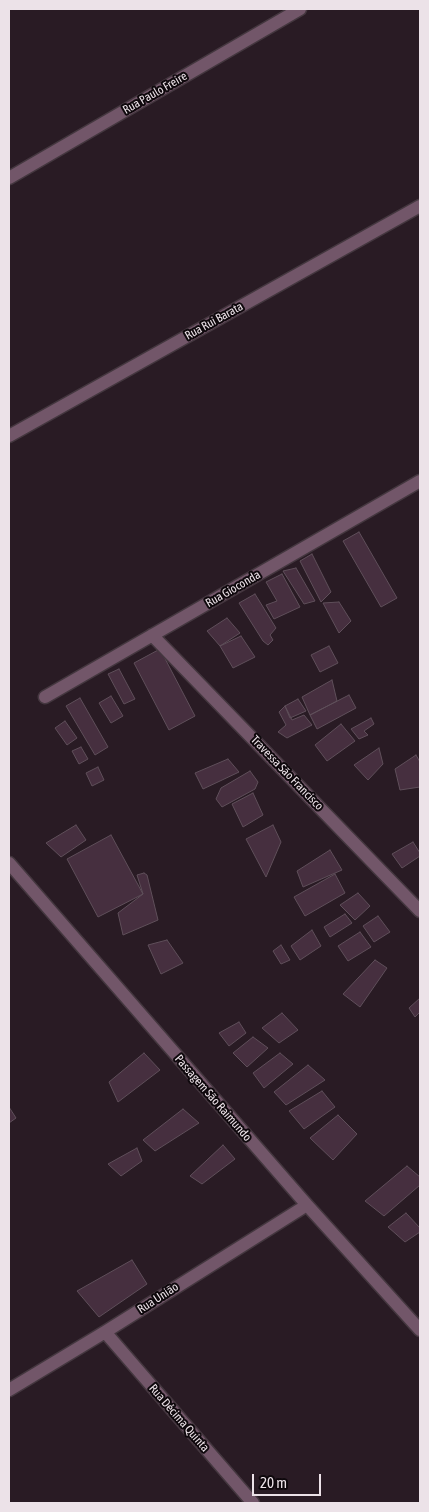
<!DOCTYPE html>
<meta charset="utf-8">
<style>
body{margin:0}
#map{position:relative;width:429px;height:1512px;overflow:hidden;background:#291b24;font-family:"Asap Condensed",sans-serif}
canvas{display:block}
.frame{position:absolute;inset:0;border:10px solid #ece2e8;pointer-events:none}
.scale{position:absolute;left:252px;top:1474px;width:69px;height:22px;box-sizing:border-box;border:2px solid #ece2e8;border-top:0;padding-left:6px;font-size:15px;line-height:18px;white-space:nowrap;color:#ece2e8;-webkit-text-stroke:4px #0e080c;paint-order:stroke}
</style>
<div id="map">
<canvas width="429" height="1512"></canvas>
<div class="frame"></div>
<div class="scale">20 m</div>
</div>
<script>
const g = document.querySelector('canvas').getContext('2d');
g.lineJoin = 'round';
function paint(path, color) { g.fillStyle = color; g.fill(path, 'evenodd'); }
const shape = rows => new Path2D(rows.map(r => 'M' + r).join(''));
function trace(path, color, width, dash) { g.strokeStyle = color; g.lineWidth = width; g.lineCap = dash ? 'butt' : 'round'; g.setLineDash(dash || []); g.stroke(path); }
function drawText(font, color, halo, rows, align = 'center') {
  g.font = font + ' "Asap Condensed",sans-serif'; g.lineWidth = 4; g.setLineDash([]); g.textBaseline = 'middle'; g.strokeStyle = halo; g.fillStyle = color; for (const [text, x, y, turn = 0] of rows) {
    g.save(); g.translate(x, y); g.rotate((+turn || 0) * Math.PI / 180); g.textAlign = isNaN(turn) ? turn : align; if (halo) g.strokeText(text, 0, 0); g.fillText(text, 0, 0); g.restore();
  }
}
const building = shape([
 [359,532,397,598,381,607,343,541,359,532],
 [312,554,331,592,321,602,300,561,312,554],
 [296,568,315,601,304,604,283,571,296,568],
 [282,574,300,607,274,619,266,605,277,601,266,582,282,574],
 [255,594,276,628,270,635,273,640,268,645,263,641,239,603,255,594],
 [339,602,351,621,339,633,323,603,339,602],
 [227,618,240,633,220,646,207,631,227,618],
 [241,636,255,657,233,668,220,646,241,636],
 [329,646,338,663,320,672,311,655,329,646],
 [160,649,195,716,169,730,134,663,160,649],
 [119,669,135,699,124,704,108,674,119,669],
 [332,680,337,701,310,715,302,697,332,680],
 [349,695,356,708,317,729,310,715,349,695],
 [111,696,123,716,111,723,99,703,111,696],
 [80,698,108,747,95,755,66,706,80,698],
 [298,699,306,711,290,718,285,706,298,699],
 [285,706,292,720,304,715,312,725,287,738,278,732,286,725,279,712,285,706],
 [371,718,374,724,364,731,368,735,359,739,351,729,371,718],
 [65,721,77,738,67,745,55,728,65,721],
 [341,724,355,741,327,761,315,745,341,724],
 [81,747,88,759,79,764,72,751,81,747],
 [379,748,383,764,368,780,354,765,379,748],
 [416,755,420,762,420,787,400,790,395,769,416,755],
 [228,759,239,772,203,789,195,773,228,759],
 [98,767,104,780,92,786,86,773,98,767],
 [250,771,258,782,255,789,222,807,216,799,221,788,250,771],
 [253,793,263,815,243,827,232,804,253,793],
 [76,825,86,840,61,857,46,843,76,825],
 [273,825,281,842,266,877,246,839,273,825],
 [111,835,143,894,98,917,67,859,111,835],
 [413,842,420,853,420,856,402,868,392,854,413,842],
 [330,850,342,870,303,887,297,871,330,850],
 [144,873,147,875,158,920,123,935,118,913,143,894,137,875,144,873],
 [335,874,345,893,305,916,294,897,335,874],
 [358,893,370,906,355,920,340,905,358,893],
 [345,914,352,923,330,937,324,927,345,914],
 [378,916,390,932,374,942,363,926,378,916],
 [312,930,321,946,300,960,291,946,312,930],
 [360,932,371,947,348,961,338,946,360,932],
 [167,940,183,963,161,974,148,945,167,940],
 [281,945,290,960,281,964,273,951,281,945],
 [375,960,387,968,360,1007,343,994,375,960],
 [420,998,420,1012,415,1017,409,1008,420,998],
 [282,1013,298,1030,279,1043,262,1028,282,1013],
 [239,1022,246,1033,229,1046,219,1033,239,1022],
 [253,1037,268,1048,247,1067,233,1053,253,1037],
 [144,1053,160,1070,118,1102,109,1082,144,1053],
 [280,1053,293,1064,264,1088,253,1073,280,1053],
 [308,1065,325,1080,286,1105,274,1092,308,1065],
 [322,1091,335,1107,304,1129,289,1111,322,1091],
 [9,1107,16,1118,9,1123,9,1107],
 [183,1109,199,1123,155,1151,143,1140,183,1109],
 [338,1115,357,1134,333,1160,310,1138,338,1115],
 [223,1145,235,1159,202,1184,190,1176,223,1145],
 [137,1148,142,1161,121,1176,108,1164,137,1148],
 [407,1166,420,1177,420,1185,384,1216,365,1201,407,1166],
 [406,1213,420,1228,420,1232,405,1242,388,1227,406,1213],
 [132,1260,147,1284,99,1317,77,1291,132,1260]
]);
const minor = shape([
 [9,178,300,9],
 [9,436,420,206],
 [152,635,420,911],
 [45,697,420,481],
 [9,863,307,1205,420,1330],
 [105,1332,253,1503],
 [9,1390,105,1332,307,1205]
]);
const streetNames = [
 ["Rua Paulo Freire",155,93,-30],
 ["Rua Rui Barata",214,321,-29],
 ["Rua Gioconda",233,589,-30],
 ["Travessa São Francisco",287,773,46],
 ["Passagem São Raimundo",213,1098,49],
 ["Rua União",158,1298,-33],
 ["Rua Décima Quinta",179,1418,49]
];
paint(building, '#462f3f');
trace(building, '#5f4f5a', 1);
trace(minor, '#44373f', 15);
trace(minor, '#725669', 12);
drawText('12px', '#ece2e8', '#0e080c', streetNames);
</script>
